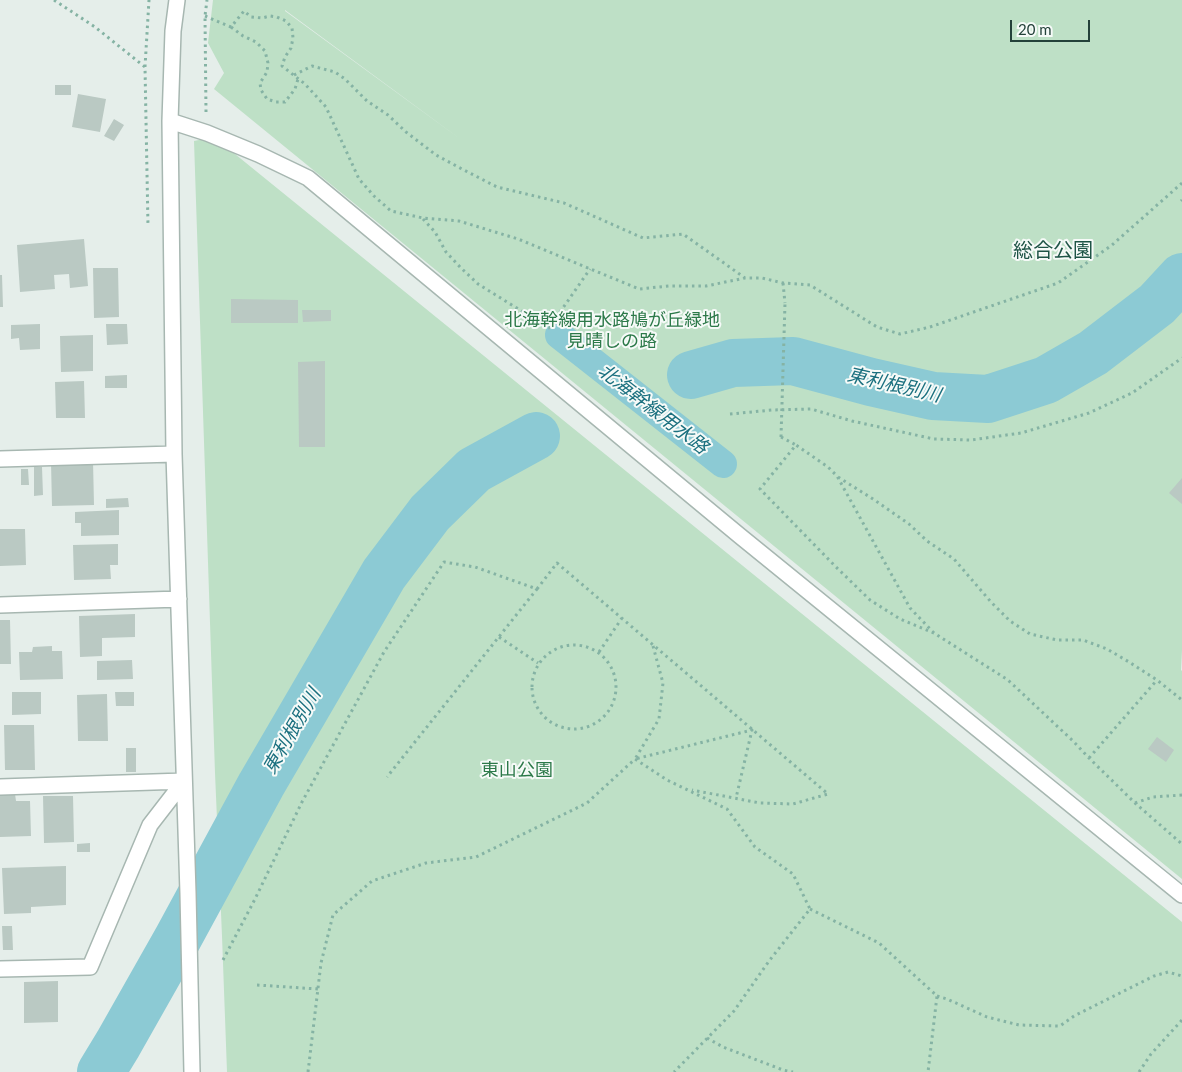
<!DOCTYPE html>
<meta charset="utf-8">
<style>
body{margin:0}
#map{position:relative;width:1182px;height:1072px;overflow:hidden;background:#e5eeea;font-family:Lato,sans-serif}
canvas{display:block}
.scale{position:absolute;left:1010px;top:20px;width:80px;height:22px;box-sizing:border-box;border:2px solid #234139;border-top:0;padding-left:6px;font-size:15px;line-height:18px;white-space:nowrap;color:#234139;-webkit-text-stroke:4px #f6faf8;paint-order:stroke}
</style>
<div id="map">
<canvas width="1182" height="1072"></canvas>
<div class="scale">20 m</div>
</div>
<script>
const g = document.querySelector('canvas').getContext('2d');
g.lineJoin = 'round';
function paint(path, color) { g.fillStyle = color; g.fill(path, 'evenodd'); }
const shape = rows => new Path2D(rows.map(r => 'M' + r).join(''));
function trace(path, color, width, dash) { g.strokeStyle = color; g.lineWidth = width; g.lineCap = dash ? 'butt' : 'round'; g.setLineDash(dash || []); g.stroke(path); }
function drawText(font, color, halo, rows, align = 'center') {
  g.font = font + ' Lato,"Noto Sans JP",sans-serif'; g.lineWidth = 4; g.setLineDash([]); g.textBaseline = 'middle'; g.strokeStyle = halo; g.fillStyle = color; for (const [text, x, y, turn = 0] of rows) {
    g.save(); g.translate(x, y); g.rotate((+turn || 0) * Math.PI / 180); g.textAlign = isNaN(turn) ? turn : align; if (halo) g.strokeText(text, 0, 0); g.fillText(text, 0, 0); g.restore();
  }
}
const green = shape([
 [213,0,1182,0,1182,650,1181,670,1182,671,1182,879,214,89,224,73,208,43],
 [285,10,323,38,463,141,285,11],
 [214,137,1182,922,1182,1072,227,1072,222,936,215,773,194,141]
]);
const canal = shape([
 [559,335,723,464]
]);
const river = shape([
 [691,375,733,363,793,361,871,382,933,396,988,399,1046,380,1093,353,1157,304,1182,277],
 [101,1072,118,1044,178,938,261,785,384,574,430,513,474,470,536,436]
]);
const building = shape([
 [55,85,71,85,71,95,55,95],
 [78,94,106,99,100,132,72,127],
 [114,119,124,125,114,141,104,136],
 [84,239,88,286,70,288,69,274,54,275,55,289,20,292,17,245],
 [93,268,118,268,119,317,94,318],
 [0,275,2,275,3,307,0,307],
 [231,299,298,300,298,323,231,323],
 [302,310,331,310,331,321,303,322],
 [40,324,40,349,20,350,19,338,11,339,11,325],
 [106,324,127,324,128,344,107,345],
 [93,335,93,371,61,372,60,336],
 [325,361,325,447,299,447,298,362],
 [127,375,127,388,105,388,105,376],
 [84,381,85,418,56,418,55,382],
 [93,461,94,505,52,506,51,462],
 [34,467,42,467,43,495,34,496],
 [21,469,28,469,29,485,21,485],
 [1182,478,1182,504,1169,493],
 [128,498,129,507,106,508,106,499],
 [119,510,119,535,81,536,81,523,75,523,75,512],
 [0,529,25,529,26,565,0,566],
 [118,544,118,565,110,565,111,579,74,580,73,545],
 [135,614,135,637,102,638,102,656,80,657,79,616],
 [0,620,10,620,11,664,0,664],
 [52,646,52,651,62,651,63,679,20,680,19,652,32,652,33,647],
 [132,660,133,679,97,680,97,661],
 [12,692,41,692,41,714,12,715],
 [115,692,134,692,134,706,116,706],
 [107,694,108,741,78,741,77,695],
 [4,725,34,725,35,770,5,770],
 [1157,737,1174,750,1166,762,1148,749],
 [126,748,136,748,136,772,126,772],
 [15,794,16,801,30,801,31,836,0,837,0,795],
 [43,796,73,796,74,842,44,843],
 [90,843,90,852,77,852,77,844],
 [66,866,66,905,31,907,31,913,4,914,2,868],
 [2,926,12,926,13,950,3,950],
 [58,981,58,1022,24,1023,24,982]
]);
const path = shape([
 [54,0,95,27,145,67,148,226],
 [205,16,231,27,244,11,251,17,262,18,270,16,277,17,286,21,292,28,293,38,291,48,285,57,282,66,305,84,326,107,359,179,374,196,391,211,423,218,459,221,518,239,639,289,669,286,706,286,745,278],
 [231,27,243,36,256,42,265,51,268,63,267,72,260,83,261,90,267,99,276,102,285,102,295,89,298,79],
 [145,67,149,0],
 [294,75,312,66,335,72,345,79,367,101,388,115,406,132,436,155,462,169,497,187,564,203,643,238,683,234,745,278,762,278,783,283,810,285,877,327,900,334,930,327,1058,283,1112,245,1182,183],
 [206,112,205,16,207,0],
 [1181,201,1182,200],
 [423,219,435,232,446,252,461,268,478,284,549,328,590,269],
 [783,283,785,303],
 [730,414,772,410,811,409,852,421,934,439,971,440,1021,433,1089,413,1132,393,1182,358],
 [781,437,796,445],
 [838,477,873,499,909,524,927,541,954,559,991,602,1010,621,1030,634,1057,640,1083,640,1107,649,1129,662,1157,680,1182,700],
 [537,589,557,563,828,794,793,804,760,803,692,790],
 [934,633,910,608,837,476,828,467,796,445,760,489,836,567,870,600,900,619,934,633,1008,680,1073,741,1089,758,1135,803,1182,844],
 [499,637,538,663],
 '532 687a42 42 0 1 1 84 0a42 42 0 1 1-84 0Z',
 [653,646,663,683,659,719,635,759,752,730,736,798],
 [599,652,622,618],
 [1089,758,1157,680],
 [1135,803,1153,797,1182,795],
 [810,909,879,943,937,996,928,1072],
 [223,960,255,899,302,802,384,652,444,562,475,567,537,589,387,777],
 [257,985,318,989],
 [937,996,947,999,987,1017,1019,1025,1060,1026,1074,1016,1154,976,1168,972,1182,976],
 [707,1038,723,1047,783,1070,793,1072],
 [308,1072,321,963,333,915,372,881,426,863,476,857,587,803,635,759,667,780,727,809,755,847,793,874,810,909,769,961,734,1011,674,1072],
 [1139,1072,1151,1054,1182,1020]
]);
const minor = shape([
 [177,0,173,31,170,121,174,454,188,893,192,1072],
 [170,121,207,133,258,154,308,178,740,536,1182,895],
 [0,459,174,454],
 [0,605,179,599],
 [0,787,184,781],
 [0,969,90,967,150,825,184,781]
]);
const pathBridge = shape([
 [781,437,785,303]
]);
const parkNames = [
 ["北海幹線用水路鳩が丘緑地",612,320],
 ["見晴しの路",612,341],
 ["東山公園",517,770]
];
const waterNames = [
 ["東利根別川",894,385,13],
 ["北海幹線用水路",653,409,38],
 ["東利根別川",292,731,-60]
];
const quarterNames = [
 ["総合公園",1053,251]
];
paint(green, '#bee0c6');
trace(canal, '#8ccad4', 28);
trace(river, '#8ccad4', 48);
paint(building, '#bac9c3');
trace(minor, '#a7b7b1', 18);
trace(path, '#85b3a4', 3, [2.5, 4]);
trace(minor, '#fff', 15);
trace(pathBridge, '#85b3a4', 3, [2.5, 4]);
drawText('18px', '#2c7949', '#f6faf8', parkNames);
drawText('italic 19px', '#1b707f', '#f6faf8', waterNames);
drawText('20px', '#1e5446', '#f6faf8', quarterNames);
</script>
